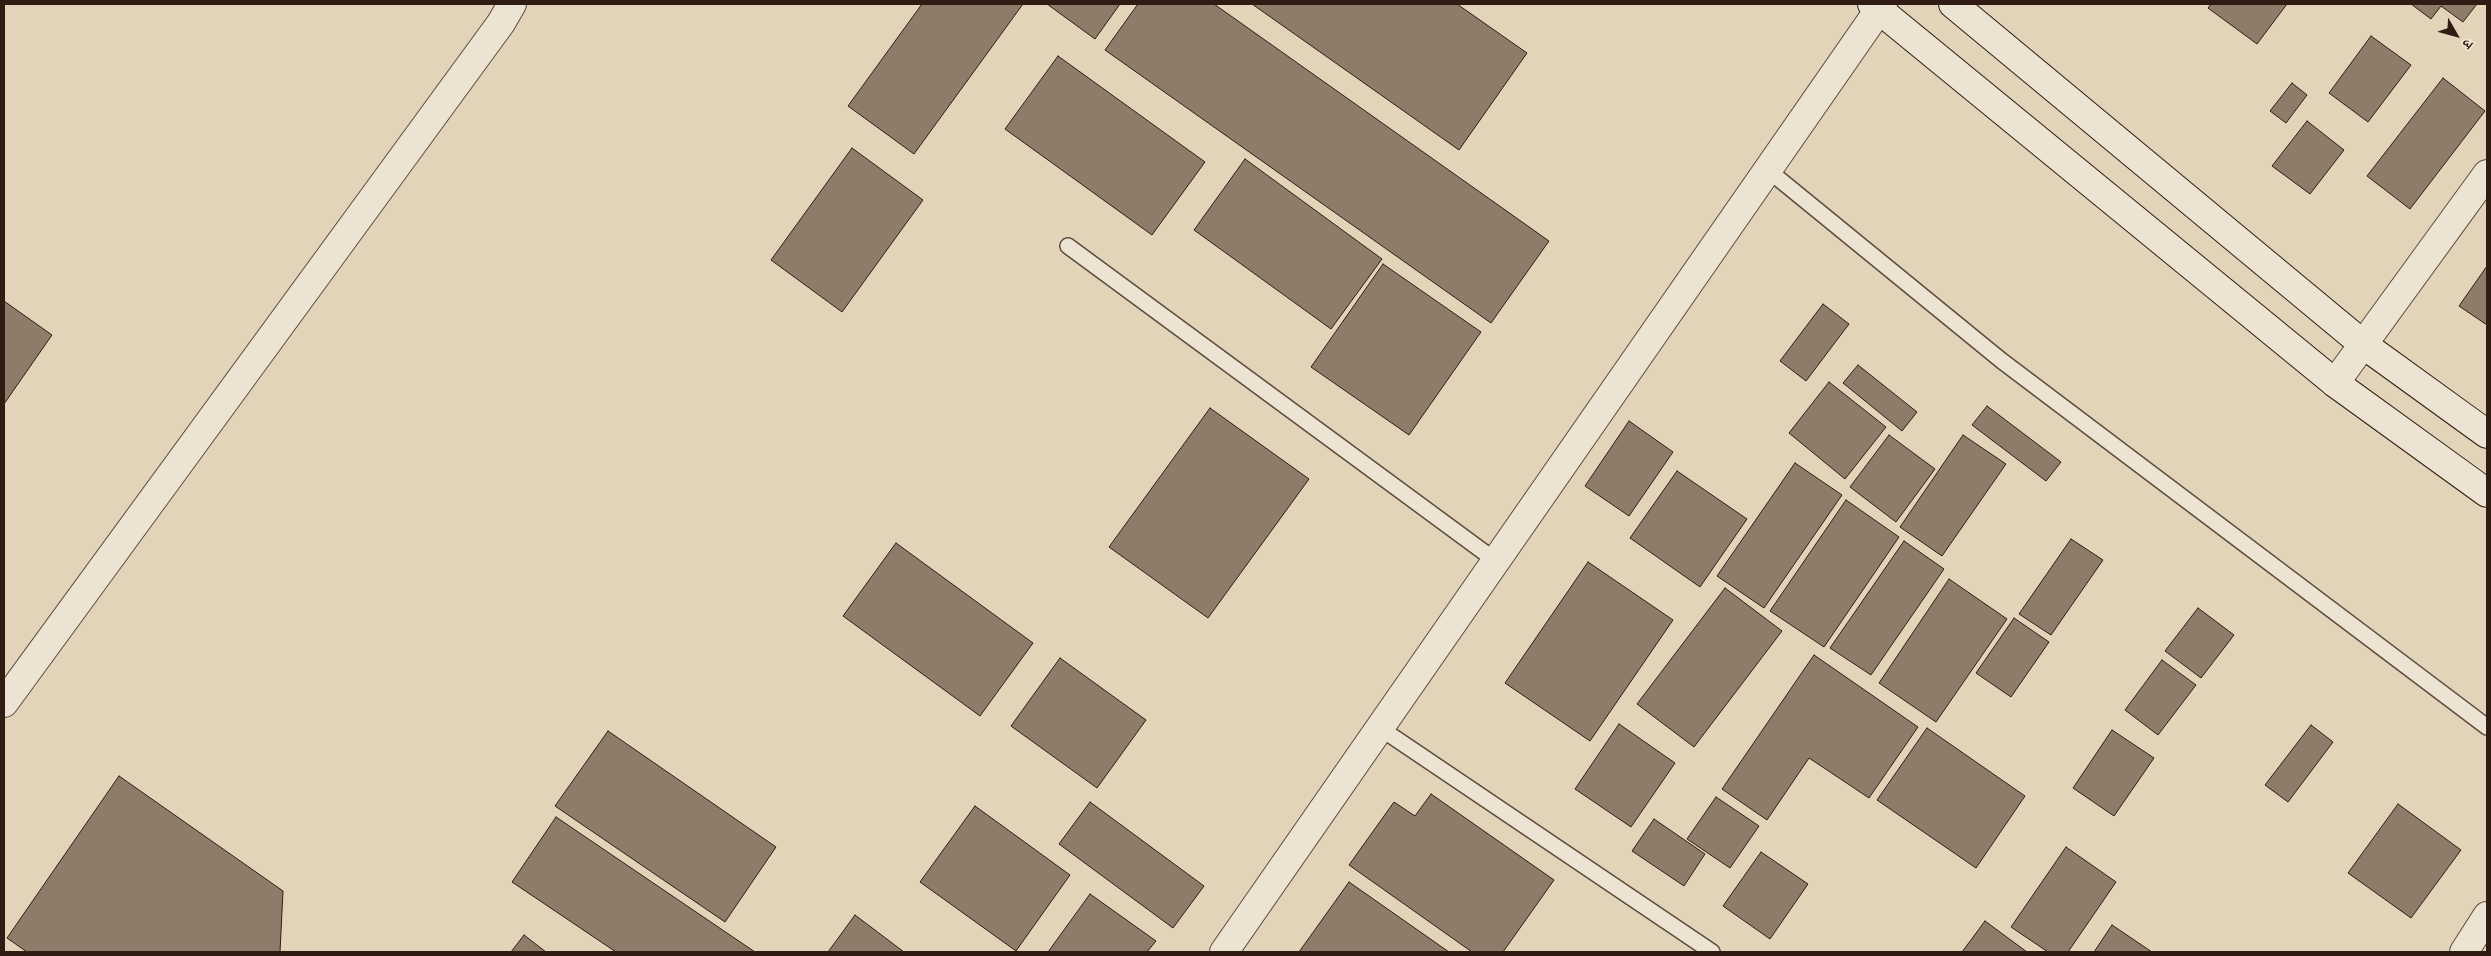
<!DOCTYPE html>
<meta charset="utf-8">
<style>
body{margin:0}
#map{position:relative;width:2491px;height:956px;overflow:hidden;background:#e2d4b9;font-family:"EB Garamond","Noto Serif Devanagari",serif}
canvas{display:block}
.frame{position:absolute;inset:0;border:5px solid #311c14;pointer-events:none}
.north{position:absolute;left:2431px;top:10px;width:50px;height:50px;-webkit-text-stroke:4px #ece3d2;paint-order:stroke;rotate:128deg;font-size:14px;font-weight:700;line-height:20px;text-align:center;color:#311c14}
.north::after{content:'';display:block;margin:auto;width:18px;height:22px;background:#311c14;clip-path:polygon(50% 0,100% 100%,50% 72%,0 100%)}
</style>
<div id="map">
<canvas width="2491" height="956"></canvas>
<div class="frame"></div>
<div class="north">उ</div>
</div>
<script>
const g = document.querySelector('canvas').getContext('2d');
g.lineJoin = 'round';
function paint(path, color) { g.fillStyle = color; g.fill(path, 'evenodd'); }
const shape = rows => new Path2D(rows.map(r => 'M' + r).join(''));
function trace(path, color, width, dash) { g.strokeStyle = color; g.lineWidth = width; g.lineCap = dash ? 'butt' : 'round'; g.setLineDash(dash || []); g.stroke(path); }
const building = shape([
 [922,4,1023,4,914,154,848,106,922,4],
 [1047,4,1120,4,1095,39,1047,4],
 [1138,4,1214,4,1549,241,1491,323,1105,50,1138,4],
 [1252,4,1457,4,1527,53,1459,150,1252,4],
 [2211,4,2287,4,2257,44,2208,8,2211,4],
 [2411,4,2477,4,2463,22,2441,6,2431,19,2411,4],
 [2371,36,2411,65,2368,122,2329,93,2371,36],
 [1058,56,1205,162,1152,235,1005,129,1058,56],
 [2443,78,2485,111,2410,209,2367,176,2443,78],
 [2292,83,2307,95,2286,123,2270,111,2292,83],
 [2307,121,2344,150,2310,194,2272,166,2307,121],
 [852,148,923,200,842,312,771,260,852,148],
 [1245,159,1382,259,1331,329,1194,230,1245,159],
 [1383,264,1481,332,1409,435,1311,367,1383,264],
 [2487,266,2487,325,2459,306,2487,266],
 [4,301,52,335,4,404,4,301],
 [1823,304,1849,324,1806,381,1780,361,1823,304],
 [1858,365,1917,412,1902,431,1843,383,1858,365],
 [1829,382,1886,427,1845,479,1789,433,1829,382],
 [1987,406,2061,462,2046,481,1972,425,1987,406],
 [1210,408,1309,479,1208,618,1109,547,1210,408],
 [1629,421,1673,452,1629,516,1585,486,1629,421],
 [1889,435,1935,469,1896,522,1850,487,1889,435],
 [1963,435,2006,464,1942,556,1900,527,1963,435],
 [1795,463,1842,495,1764,608,1717,576,1795,463],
 [1677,471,1747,519,1700,587,1630,538,1677,471],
 [1846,500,1899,537,1824,647,1770,611,1846,500],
 [2071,539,2103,560,2051,635,2019,614,2071,539],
 [1904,541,1944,569,1871,675,1830,648,1904,541],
 [896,543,1033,643,980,716,843,616,896,543],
 [1588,562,1673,620,1590,741,1505,683,1588,562],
 [1949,579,2007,619,1936,722,1879,683,1949,579],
 [1725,588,1782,631,1694,747,1637,704,1725,588],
 [2198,608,2234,635,2201,678,2165,651,2198,608],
 [2014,618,2049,642,2011,697,1976,673,2014,618],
 [1814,655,1918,727,1869,798,1809,758,1767,820,1722,789,1814,655],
 [1060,658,1146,720,1097,788,1011,726,1060,658],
 [2162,660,2196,685,2158,735,2125,710,2162,660],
 [1619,724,1675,763,1631,827,1575,789,1619,724],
 [2311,725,2333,742,2288,802,2265,785,2311,725],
 [1927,728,2025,796,1976,868,1877,800,1927,728],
 [2112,730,2154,758,2114,816,2073,788,2112,730],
 [608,731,776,847,725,922,555,806,608,731],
 [119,776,283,891,280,952,27,952,7,938,119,776],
 [1431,794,1554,880,1503,952,1472,952,1349,865,1394,802,1415,816,1431,794],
 [1716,797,1759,826,1730,868,1687,839,1716,797],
 [1090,802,1204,886,1173,928,1059,844,1090,802],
 [2398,804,2461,850,2411,918,2348,873,2398,804],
 [975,806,1070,875,1016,951,920,882,975,806],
 [556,817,755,952,616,952,512,882,556,817],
 [1654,819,1705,854,1684,886,1632,851,1654,819],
 [2066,847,2116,882,2068,952,2048,952,2011,927,2066,847],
 [1761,852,1808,884,1770,939,1723,906,1761,852],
 [1349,882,1449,952,1299,952,1349,882],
 [1090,894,1156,941,1147,952,1048,952,1090,894],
 [855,915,904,952,828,952,855,915],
 [1985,921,2027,952,1962,952,1985,921],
 [2112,925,2152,952,2094,952,2112,925],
 [524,935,546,952,511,952,524,935]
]);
const lane = shape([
 [1768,170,2002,361,2487,727],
 [1068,246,1496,561],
 [1380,728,1712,952]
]);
const street = shape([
 [2335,383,2487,174],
 [4,703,501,23,512,4],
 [1224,952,1883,4],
 [2464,952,2487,916]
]);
const secondary = shape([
 [1872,4,2335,383,2487,493],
 [1953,4,2364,345,2487,434]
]);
paint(building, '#8d7c6a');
trace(building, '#311c14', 1);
trace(lane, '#5d4a3d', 18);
trace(street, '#5d4a3d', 30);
trace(secondary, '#311c14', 30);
trace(lane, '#ece3d2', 15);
trace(street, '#ece3d2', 28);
trace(secondary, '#ece3d2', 28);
</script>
